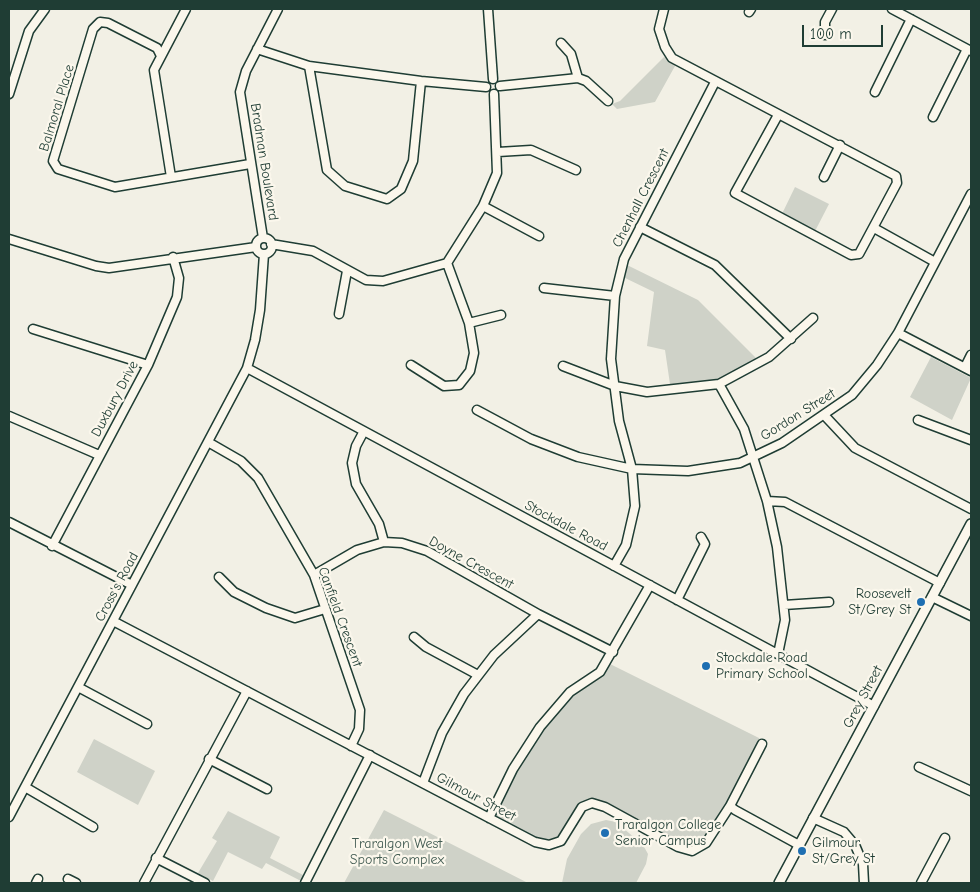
<!DOCTYPE html>
<style>
body{margin:0}
#map{position:relative;width:980px;height:892px;overflow:hidden;background:#f2f0e5;font-family:"Comic Neue",sans-serif}
canvas{display:block}
.frame{position:absolute;inset:0;border:10px solid #1f3d34;pointer-events:none}
.scale{position:absolute;left:802px;top:25px;width:81px;height:22px;box-sizing:border-box;border:2px solid #1f3d34;border-top:0;padding-left:6px;font-size:15px;line-height:18px;white-space:nowrap;color:#1f3d34;-webkit-text-stroke:4px #fbf7ec;paint-order:stroke}
</style>
<div id="map">
<canvas width="980" height="892"></canvas>
<div class="frame"></div>
<div class="scale">100 m</div>
</div>
<script>
const g = document.querySelector('canvas').getContext('2d');
g.lineJoin = 'round';
function paint(path, color) { g.fillStyle = color; g.fill(path, 'evenodd'); }
const shape = rows => new Path2D(rows.map(r => 'M' + r).join(''));
function trace(path, color, width, dash) { g.strokeStyle = color; g.lineWidth = width; g.lineCap = dash ? 'butt' : 'round'; g.setLineDash(dash || []); g.stroke(path); }
function drawText(font, color, halo, rows, align = 'center') {
  g.font = font + ' "Comic Neue",sans-serif'; g.lineWidth = 4.5; g.setLineDash([]); g.textBaseline = 'middle'; g.strokeStyle = halo; g.fillStyle = color; for (const [text, x, y, turn = 0] of rows) {
    g.save(); g.translate(x, y); g.rotate((+turn || 0) * Math.PI / 180); g.textAlign = isNaN(turn) ? turn : align; if (halo) g.strokeText(text, 0, 0); g.fillText(text, 0, 0); g.restore();
  }
}
const green = shape([
 [664,57,672,58,675,66,655,102,617,109,612,104,620,101],
 [795,187,829,204,813,235,780,218],
 [627,265,698,300,760,362,719,384,671,391,665,350,647,346,654,292,623,277],
 [931,357,971,378,952,420,910,397],
 [606,662,759,738,762,744,706,843,692,851,592,803,582,807,561,841,549,845,489,818,540,727],
 [94,739,155,771,138,805,77,772],
 [384,810,471,854,528,883,344,883],
 [228,811,280,837,270,858,307,877,301,881,266,863,262,869,228,852,213,881,198,873,217,841,212,838],
 [606,820,616,822,643,845,648,854,646,864,636,883,562,883,567,859,581,834,591,824]
]);
const minor = shape([
 [488,9,493,79],
 [664,9,659,29,665,47,672,58,896,176,897,183,859,254,851,255,735,193,778,115],
 [892,9,971,51],
 [749,12,751,9],
 [825,35,825,22,832,9],
 [561,43,571,54,578,78],
 [257,49,309,66,421,81,486,87],
 [161,56,157,48,108,23,100,22,93,29,53,161,58,169,115,187,250,164],
 [309,66,327,170,345,186,387,199,401,189,413,161,421,81],
 [500,86,578,78,586,81,608,101],
 [875,92,911,19],
 [9,94,29,31,45,9],
 [933,117,967,49],
 [498,152,531,150,576,170],
 [171,177,154,70,186,9],
 [824,177,840,145],
 [483,206,539,236],
 [640,227,715,265,791,339],
 [874,228,935,262],
 [263,238,240,92,246,71,278,9],
 '256 246a8 8 0 1 1 16 0a8 8 0 1 1-16 0Z',
 [9,239,96,266,109,268,256,247],
 [271,244,313,251,366,280,383,281,447,263,483,206,497,173,494,94],
 [544,288,615,296],
 [339,314,347,271],
 [469,323,501,315],
 [33,329,148,365],
 [898,333,971,371],
 [411,365,444,386,459,385,470,371,474,353,469,323,447,263],
 [563,366,615,386,647,392,719,384,769,357,813,318],
 [965,367,971,355],
 [247,368,874,706],
 [719,384,744,429,767,501,777,547,785,620,778,654],
 [477,410,531,439,578,457,632,469,688,471,740,463,782,443,852,395,877,365,898,333,971,194],
 [9,416,99,455],
 [825,416,855,448,971,509],
 [918,420,971,440],
 [364,431,356,446,352,463,356,484,379,524,384,542],
 [208,442,241,461,258,478,314,575,360,710,359,729,351,746],
 [767,501,785,502,940,583],
 [9,522,132,585],
 [52,546,148,365,177,297,179,278,173,257],
 [614,566,626,545,635,506,632,469,619,421,611,359,615,296,624,259,715,82],
 [314,575,357,550,384,542,402,543,427,551,538,614,613,652],
 [219,577,234,592,266,608,295,618,325,609],
 [932,597,971,616],
 [677,600,705,544,701,537],
 [784,605,829,602],
 [113,621,535,842,549,845,561,841,582,807,592,803,605,807,678,847,692,851,706,843,730,806,735,810,799,845],
 [414,637,426,647,478,675],
 [78,687,147,724],
 [209,759,267,789],
 [919,767,971,791],
 [423,783,442,733,464,694,494,655,538,614],
 [25,787,93,827],
 [730,806,762,744],
 [9,817,247,368,255,340,260,310,264,254],
 [489,818,513,769,540,727,570,692,600,672,650,585],
 [813,818,844,832,855,845,863,864,864,883],
 [156,858,205,883],
 [68,879,76,883],
 [36,883,38,879],
 [144,883,247,691],
 [305,883,370,755],
 [921,883,945,838]
]);
const major = shape([
 [779,883,971,524]
]);
const markers = [
 [921,602,5,"#1f6fb2"],
 [706,666,5,"#1f6fb2"],
 [605,833,5,"#1f6fb2"],
 [802,851,5,"#1f6fb2"]
];
const streetNames = [
 ["Balmoral Place",57,108,-73],
 ["Bradman Boulevard",264,162,81],
 ["Chenhall Crescent",641,198,-63],
 ["Duxbury Drive",115,399,-62],
 ["Gordon Street",798,415,-32],
 ["Stockdale Road",566,526,28],
 ["Doyne Crescent",471,563,29],
 ["Cross's Road",117,587,-62],
 ["Canfield Crescent",340,617,70],
 ["Grey Street",863,697,-62],
 ["Gilmour Street",476,797,28]
];
const poiNames = [
 ["Roosevelt",911,594,"right"],
 ["St/Grey St",911,610,"right"],
 ["Stockdale Road",716,658],
 ["Primary School",716,674],
 ["Traralgon College",615,825],
 ["Senior Campus",615,841],
 ["Gilmour",812,843],
 ["St/Grey St",812,859]
];
const parkNames = [
 ["Traralgon West",397,844],
 ["Sports Complex",397,860]
];
paint(green, '#cfd2c8');
trace(minor, '#1f3d34', 11);
trace(major, '#1f3d34', 12);
trace(minor, '#fbf7ec', 8);
trace(major, '#fbf7ec', 9);
for (const [x, y, r, color] of markers) { const dot = new Path2D(); dot.arc(x, y, r, 0, 2 * Math.PI); g.fillStyle = color; g.fill(dot); trace(dot, '#fbf7ec', 2); }
drawText('14px', '#1f3d34', '#fbf7ec', streetNames);
drawText('14px', '#1f3d34', '#fbf7ec', poiNames, 'left');
drawText('14px', '#425b52', '#fbf7ec', parkNames);
</script>
